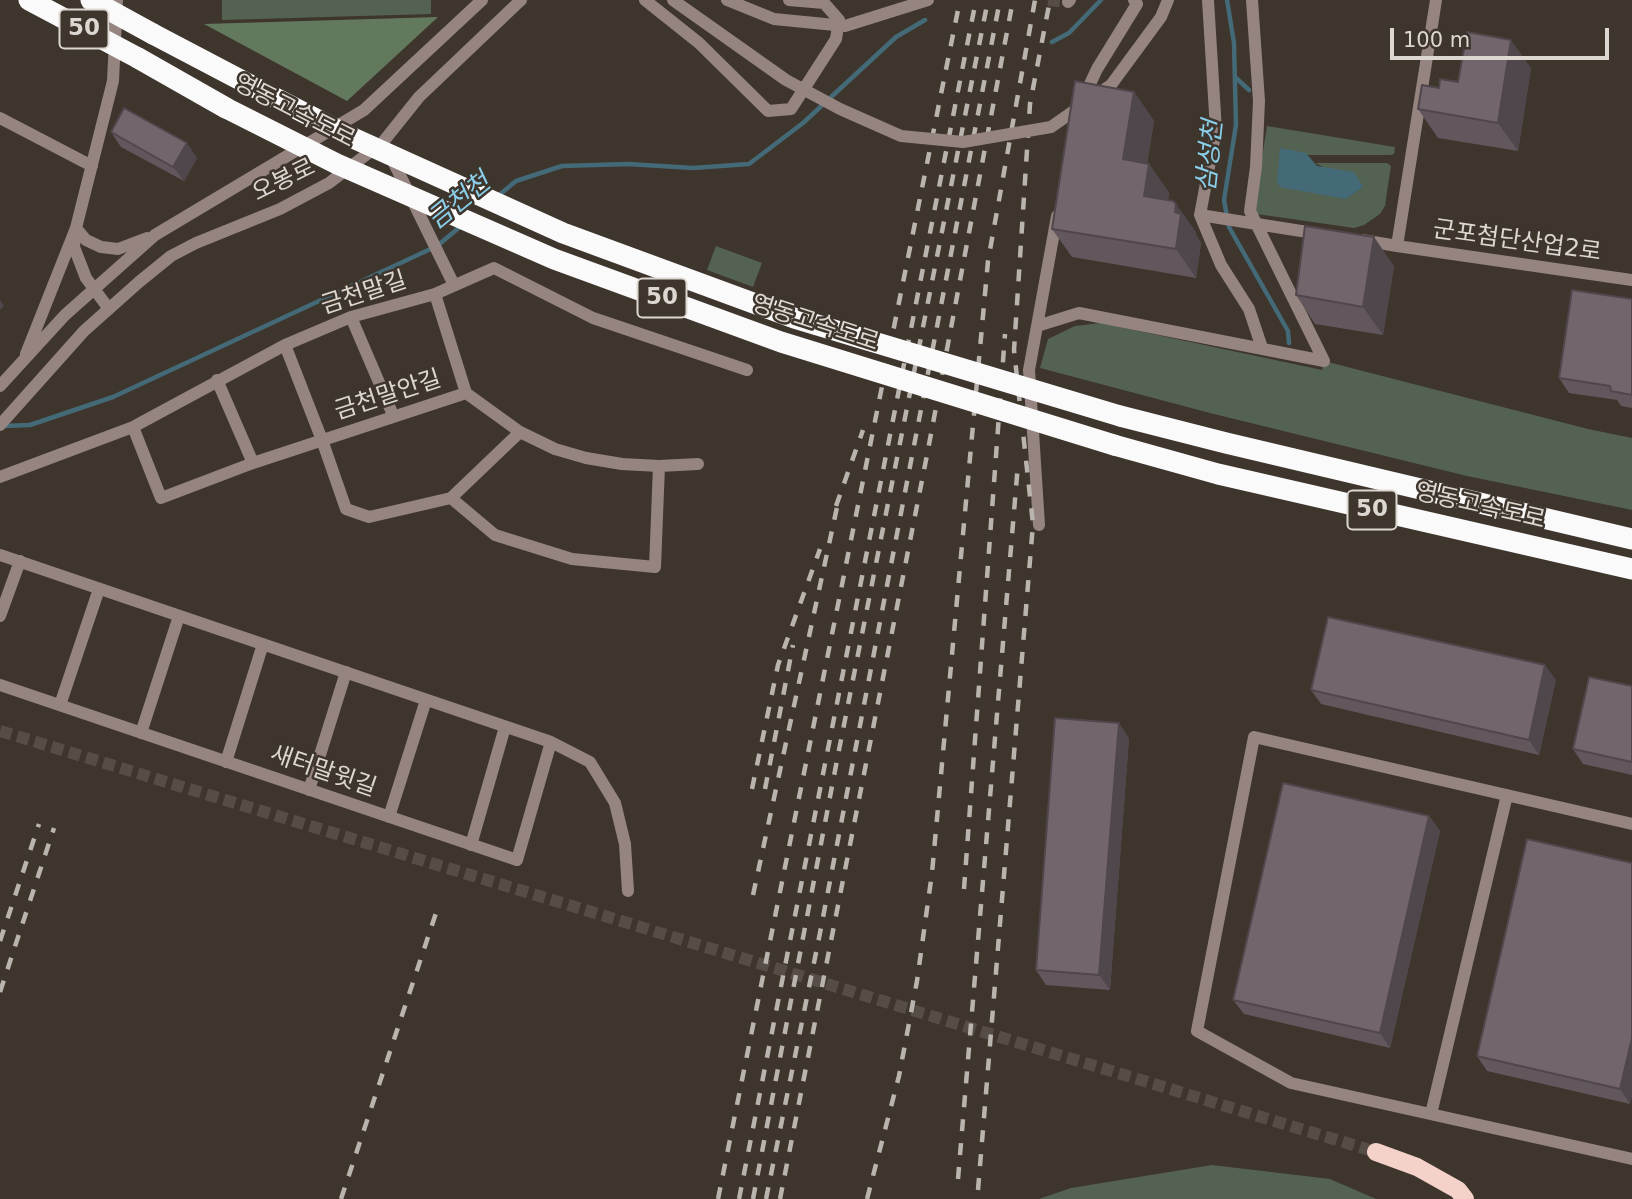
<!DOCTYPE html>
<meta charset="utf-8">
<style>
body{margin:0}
#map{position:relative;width:1632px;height:1199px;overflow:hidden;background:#3e352d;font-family:"DejaVu Sans",sans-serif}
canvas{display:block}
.scale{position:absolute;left:1390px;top:28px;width:219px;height:32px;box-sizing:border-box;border:4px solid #ddd7d2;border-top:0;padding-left:9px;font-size:21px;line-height:24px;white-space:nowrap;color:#ddd7d2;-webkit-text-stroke:5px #3e352d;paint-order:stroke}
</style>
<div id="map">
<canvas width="1632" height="1199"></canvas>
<div class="scale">100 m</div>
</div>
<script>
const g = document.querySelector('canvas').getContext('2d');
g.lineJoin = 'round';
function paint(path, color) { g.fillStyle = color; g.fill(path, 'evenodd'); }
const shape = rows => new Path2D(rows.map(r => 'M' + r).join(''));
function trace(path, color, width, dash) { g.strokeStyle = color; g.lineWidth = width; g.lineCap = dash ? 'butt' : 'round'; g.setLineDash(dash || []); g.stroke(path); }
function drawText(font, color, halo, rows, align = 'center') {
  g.font = font + ' "DejaVu Sans","Noto Sans KR",sans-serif'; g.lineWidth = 5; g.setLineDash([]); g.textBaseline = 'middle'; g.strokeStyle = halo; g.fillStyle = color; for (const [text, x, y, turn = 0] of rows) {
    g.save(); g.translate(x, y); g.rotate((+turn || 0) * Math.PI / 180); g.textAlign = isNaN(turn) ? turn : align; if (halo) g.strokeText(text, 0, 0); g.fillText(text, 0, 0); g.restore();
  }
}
const green = shape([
 [222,0,431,0,431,14,222,20],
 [1267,126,1395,147,1394,154,1390,155,1308,155,1280,148,1346,199,1363,187,1315,163,1387,163,1391,166,1388,185,1385,206,1380,214,1364,225,1354,228,1257,214,1254,208],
 [716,246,762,263,753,287,707,270],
 [1101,323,1322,370,1324,361,1588,429,1632,438,1632,510,1467,476,1214,414,1040,368,1048,339,1075,326],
 [1212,1165,1330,1179,1376,1199,1039,1199,1071,1188]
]);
const forest = shape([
 [438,17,347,101,204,24]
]);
const water = shape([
 [1280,148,1306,153,1317,166,1354,172,1363,187,1346,199,1280,187,1277,181]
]);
const stream = shape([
 [1227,0,1234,43,1236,125,1224,200,1229,227,1288,331,1289,343],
 [1052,42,1069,33,1101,0],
 [1235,77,1249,90],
 [498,196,516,181,562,166,628,164,693,168,749,164,803,123,896,37,925,20],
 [4,426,30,425,113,397,437,246,461,226]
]);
const minorTunnel = shape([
 [1048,0,1068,2],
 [0,731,1376,1152]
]);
const minor = shape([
 [645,0,699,43,768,111,791,109,836,39,839,20,824,3,789,0],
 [1208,0,1216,130,1200,215,1221,265,1249,309,1262,348],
 [1252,0,1259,101,1256,167,1250,211,1324,361],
 [1436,0,1397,246,1632,280],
 [1068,2,1070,0],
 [1084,97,1097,69,1137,4,1134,0],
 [0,118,92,166],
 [391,157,454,285],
 [1200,215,1320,234],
 [1362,240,1397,246],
 [435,294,466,393],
 [109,309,86,278,74,247,76,228,113,81,117,0],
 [351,317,393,415],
 [1037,326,1079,313,1324,361],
 [285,345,322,440,346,509,369,517,451,498,520,432],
 [26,354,76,228,86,240,101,247,118,249,147,238],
 [217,380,253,463],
 [0,386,65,315,155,235,364,110,482,0],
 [0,425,84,331,139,282,171,256,196,243,280,209,329,183,383,142,419,97,521,0],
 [133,427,161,498,253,463,466,393,520,432,555,449,586,458,622,464,659,466,698,464],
 [0,477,133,427,285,345,351,317,435,294,494,268,593,318,747,370],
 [451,498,495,535,572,559,655,567,659,466],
 [1039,525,1029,370,1057,216],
 [0,555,551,742,590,762,615,803,625,844,628,891],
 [0,616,20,561],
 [0,685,517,860,551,742],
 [60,705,99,589],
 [141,733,179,616],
 [226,762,263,644],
 [309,790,346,672],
 [389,817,426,700],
 [1632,824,1254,737,1197,1031,1291,1083,1632,1159],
 [471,845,505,727],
 [1431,1114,1507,795]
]);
const major = shape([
 [1376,1152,1417,1167,1458,1190,1465,1199]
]);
const highway = shape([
 [153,34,252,86],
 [138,58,226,108],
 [1120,416,1226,443,1632,539],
 [1114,445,1218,474,1632,569]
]);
const rail = shape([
 [836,506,863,430],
 [752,789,778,665,820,549],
 [765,789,793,645],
 [964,889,1005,334],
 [753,895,839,498],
 [0,941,39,824],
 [0,992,54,828],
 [958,1179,1018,464],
 [978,1190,1033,524,1014,350,1030,104,1050,0],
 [341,1199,436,913],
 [718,1199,960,0],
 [739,1199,976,0],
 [753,1199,838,755,988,0],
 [766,1199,819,938,1000,0],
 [780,1199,927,455,1013,0],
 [867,1199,899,1076,917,981,932,873,988,261,1035,0]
]);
const minorBridge = shape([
 [673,0,786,80,840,109,901,136,963,142,1051,127,1111,85,1161,17,1168,0],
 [727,0,774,19,845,26,928,0]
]);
const highwayBridge = shape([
 [29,0,138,58],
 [91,0,153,34],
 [252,86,353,138,563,233,794,318,1120,416],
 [226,108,337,164,554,259,781,342,1114,445]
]);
const wall = shape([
 [1531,68,1518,151,1438,138,1418,109,1439,88,1458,82],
 [1134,92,1154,121,1147,164,1149,164,1169,193,1168,200,1196,232,1196,235,1201,243,1196,278,1072,257,1052,229],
 [111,132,197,158,184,181,121,147],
 [1394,266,1383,335,1315,324,1296,295],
 [1632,299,1632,408,1621,406,1617,400,1569,393,1559,378],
 [1556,680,1539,755,1321,704,1311,690],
 [1632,686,1632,775,1583,764,1573,749],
 [1129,738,1110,990,1046,985,1036,970],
 [1429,816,1440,831,1390,1048,1244,1014,1233,1000],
 [1527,839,1630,1104,1487,1071,1477,1056]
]);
const shadedWall = shape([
 [1511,40,1531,68,1518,151,1498,123],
 [1134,92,1154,121,1143,187,1123,159],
 [187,143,197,158,184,181,173,167],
 [1149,164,1169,193,1164,225,1144,196],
 [1176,204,1196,232,1196,235,1201,243,1196,278,1176,249,1175,212],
 [1374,237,1394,266,1383,335,1363,307],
 [0,300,4,306,0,310],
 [1545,665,1556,680,1539,755,1529,740],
 [1119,723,1129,738,1110,990,1099,975],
 [1429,816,1440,831,1390,1048,1380,1033],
 [1632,1038,1632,1097,1630,1104,1620,1089]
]);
const building = shape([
 [1467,32,1511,40,1498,123,1418,109,1422,85,1439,88,1440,79,1458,82,1467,32],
 [1075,81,1134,92,1123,159,1149,164,1144,196,1173,201,1176,204,1175,212,1181,214,1176,249,1052,229,1075,81],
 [124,108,187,143,173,167,111,132,124,108],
 [1305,226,1374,237,1363,307,1296,295,1305,226],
 [1572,290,1632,299,1632,395,1611,391,1610,386,1559,378,1572,290],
 [1328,617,1545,665,1529,740,1311,690,1328,617],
 [1589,677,1632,686,1632,762,1573,749,1589,677],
 [1055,718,1119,723,1099,975,1036,970,1055,718],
 [1283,783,1429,816,1380,1033,1233,1000,1283,783],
 [1527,839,1632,863,1632,1038,1620,1089,1477,1056,1527,839]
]);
const shields = [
 [84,29,49],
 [662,298,49],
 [1372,510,49]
];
const shieldNames = [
 ["50",84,29],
 ["50",662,298],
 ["50",1372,510]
];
const streetNames = [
 ["영동고속도로",294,112,27],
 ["오봉로",284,181,-26],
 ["군포첨단산업2로",1517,242,8],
 ["금천말길",364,294,-18],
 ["영동고속도로",815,324,18],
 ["금천말안길",388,396,-18],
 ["영동고속도로",1480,507,13],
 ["새터말윗길",323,772,19]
];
const waterNames = [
 ["삼성천",1211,156,-84],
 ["금천천",460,202,-39]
];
paint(green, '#546251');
paint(forest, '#63795e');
paint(water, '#446a78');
trace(stream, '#446a78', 4.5);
trace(minorTunnel, '#564d46', 12, [12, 6]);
trace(minor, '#958480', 12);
trace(major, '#f4d1c9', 18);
trace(highway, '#fafafa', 21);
trace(rail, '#bab4ae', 4.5, [12, 12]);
trace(minorBridge, '#958480', 12);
trace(highwayBridge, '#fafafa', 21);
paint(wall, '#62575d');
paint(shadedWall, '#50474c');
paint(building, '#72656c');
trace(building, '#50474c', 2);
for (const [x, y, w] of shields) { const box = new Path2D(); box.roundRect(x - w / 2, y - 19.5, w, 39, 5); g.fillStyle = '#3e352d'; g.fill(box); trace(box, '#ddd7d2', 2); }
drawText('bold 23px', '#ddd7d2', null, shieldNames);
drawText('24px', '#ddd7d2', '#3e352d', streetNames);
drawText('italic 26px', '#8acfe9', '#3e352d', waterNames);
</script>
